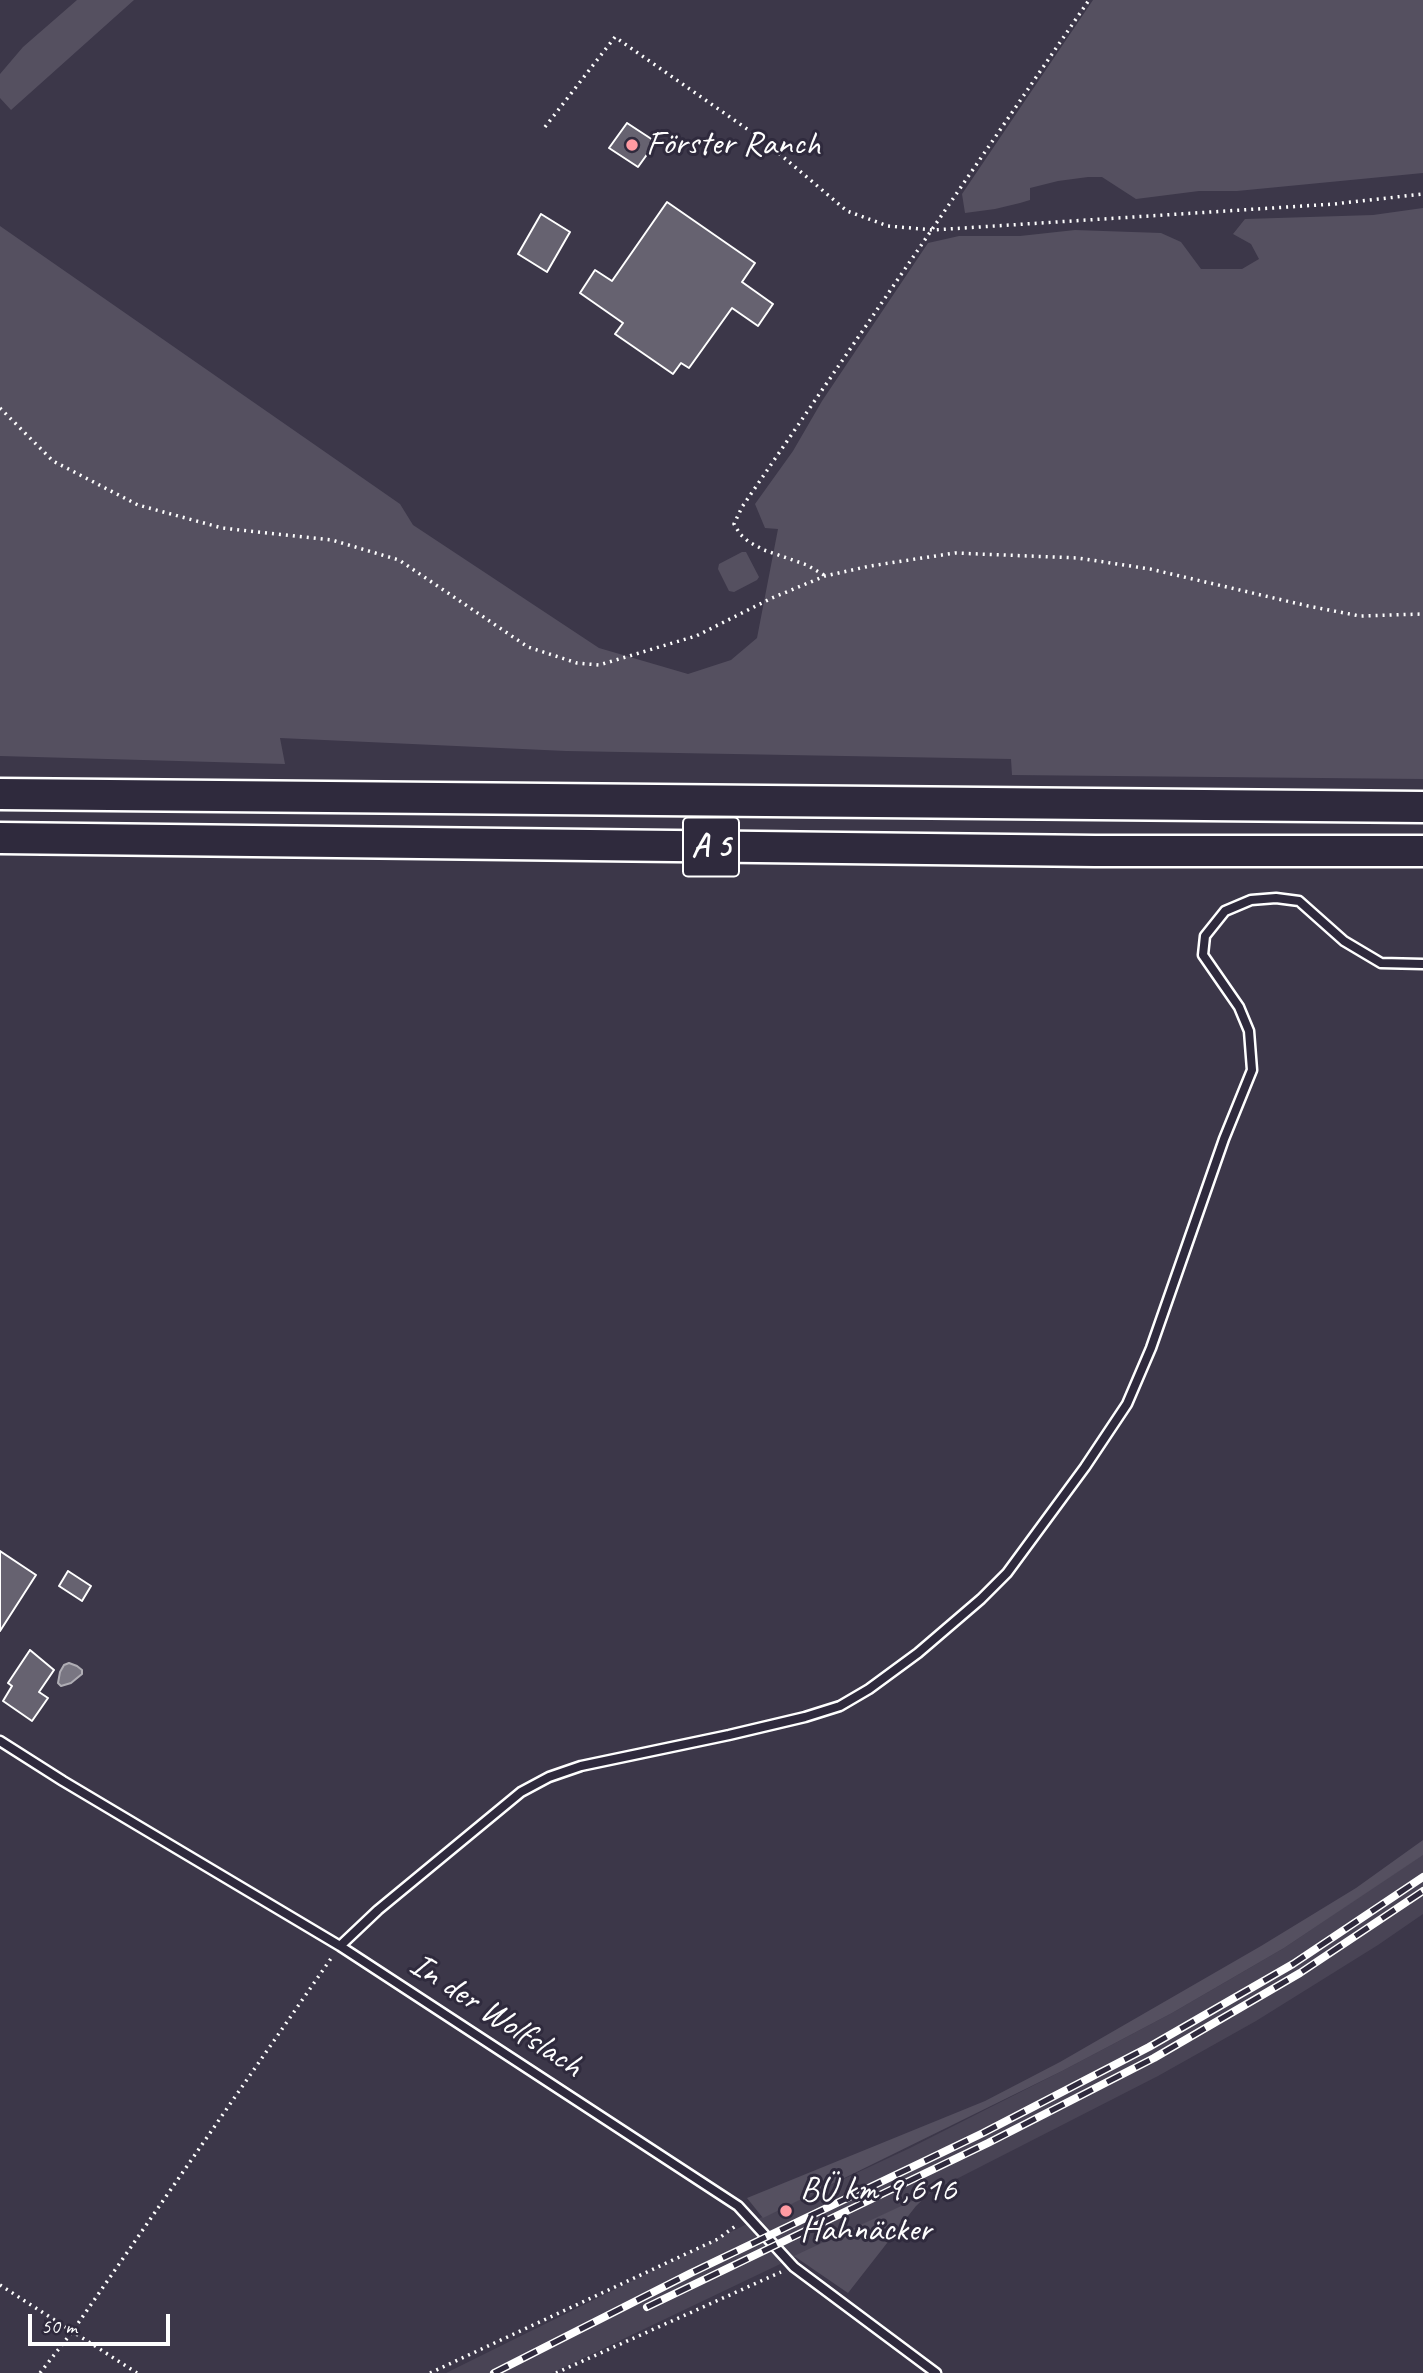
<!DOCTYPE html>
<meta charset="utf-8">
<style>
body{margin:0}
#map{position:relative;width:1423px;height:2373px;overflow:hidden;background:#3c3749;font-family:Caveat,sans-serif}
canvas{display:block}
.scale{position:absolute;left:28px;top:2314px;width:142px;height:32px;box-sizing:border-box;border:4px solid #fff;border-top:0;padding-left:9px;font-size:21px;line-height:24px;white-space:nowrap;color:#fff;-webkit-text-stroke:5px #2f2a3d;paint-order:stroke}
</style>
<div id="map">
<canvas width="1423" height="2373"></canvas>
<div class="scale">50 m</div>
</div>
<script>
const g = document.querySelector('canvas').getContext('2d');
g.lineJoin = 'round';
function paint(path, color) { g.fillStyle = color; g.fill(path, 'evenodd'); }
const shape = rows => new Path2D(rows.map(r => 'M' + r).join(''));
function trace(path, color, width, dash) { g.strokeStyle = color; g.lineWidth = width; g.lineCap = dash ? 'butt' : 'round'; g.setLineDash(dash || []); g.stroke(path); }
function drawText(font, color, halo, rows, align = 'center') {
  g.font = font + ' Caveat,sans-serif'; g.lineWidth = 6; g.setLineDash([]); g.textBaseline = 'middle'; g.strokeStyle = halo; g.fillStyle = color; for (const [text, x, y, turn = 0] of rows) {
    g.save(); g.translate(x, y); g.rotate((+turn || 0) * Math.PI / 180); g.textAlign = isNaN(turn) ? turn : align; if (halo) g.strokeText(text, 0, 0); g.fillText(text, 0, 0); g.restore();
  }
}
const built = shape([
 [1423,1854,1423,1914,1378,1945,1256,2021,1158,2076,931,2192,552,2373,446,2373,745,2225,910,2148,1062,2071,1172,2013,1284,1948]
]);
const green = shape([
 [77,0,134,0,11,110,0,98,0,74,23,47],
 [1093,0,1423,0,1423,173,1237,191,1199,191,1136,199,1102,177,1088,177,1058,181,1030,188,1030,200,1020,203,995,209,965,213,962,194],
 [1423,208,1423,779,1012,775,1011,759,566,751,280,738,285,764,0,756,0,226,400,504,413,525,599,648,688,674,731,660,757,638,778,529,765,528,755,504,793,451,822,401,928,243,959,236,1020,236,1075,230,1161,233,1181,242,1201,269,1242,269,1259,259,1251,244,1233,234,1245,219,1373,215],
 [742,552,746,552,759,577,757,580,734,592,729,591,718,569,719,564],
 [1423,1840,1423,1855,1284,1948,1172,2013,1062,2071,763,2218,747,2198,985,2101,1060,2062,1261,1946,1356,1888],
 [931,2192,916,2206,848,2293,794,2256]
]);
const water = shape([
 [69,1663,77,1666,82,1670,82,1674,71,1683,61,1686,58,1683,60,1672,64,1665,69,1663]
]);
const building = shape([
 [627,123,656,142,638,167,609,148,627,123],
 [667,202,755,263,742,282,773,304,758,326,732,308,689,368,681,363,673,374,615,334,623,323,580,293,595,270,612,281,667,202],
 [541,214,570,232,547,272,518,254,541,214],
 [0,1551,36,1575,0,1631,0,1551],
 [68,1571,91,1586,82,1601,59,1586,68,1571],
 [30,1650,54,1670,39,1692,48,1698,32,1721,3,1701,12,1686,8,1683,30,1650]
]);
const path = shape([
 [545,127,615,37,763,140,847,211,888,226,933,230,1334,204,1423,194],
 [0,408,53,461,138,505,222,528,332,540,399,560,528,647,577,663,599,665,696,636,772,598,825,576,870,566,955,553,1078,558,1150,569,1308,606,1360,616,1423,614],
 [824,575,807,565,764,550,749,542,740,534,734,524,742,507,1089,0],
 [0,2285,137,2373],
 [40,2373,72,2332,332,1957],
 [430,2373,718,2239,738,2224],
 [556,2373,781,2272]
]);
const service = shape([
 [0,1741,63,1781,340,1946,738,2206,794,2267,936,2373],
 [340,1946,378,1910,521,1792,549,1777,581,1766,729,1735,805,1717,840,1706,869,1689,918,1653,981,1599,1007,1573,1085,1467,1127,1404,1151,1348,1224,1139,1252,1070,1249,1031,1239,1007,1203,955,1205,936,1225,911,1251,900,1276,898,1299,901,1344,941,1381,963,1423,964]
]);
const motorway = shape([
 [0,794,1423,807],
 [0,838,1095,851,1423,851]
]);
const rail = shape([
 [647,2307,988,2143,1154,2058,1300,1973,1423,1891],
 [494,2373,691,2273,983,2133,1149,2047,1293,1964,1423,1877]
]);
const markers = [
 [632,145,7,"#ff9aa2"],
 [786,2211,7,"#ff9aa2"]
];
const shields = [
 [711,847,56]
];
const shieldNames = [
 ["A 5",711,847]
];
const poiNames = [
 ["Förster Ranch",646,145],
 ["BÜ km 9,616",800,2191],
 ["Hahnäcker",800,2231]
];
const streetNames = [
 ["In der Wolfslach",496,2016,33]
];
paint(built, '#494455');
paint(green, '#555060');
paint(water, '#797682');
trace(water, '#afadb4', 2);
paint(building, '#666270');
trace(building, '#fff', 2);
trace(service, '#fff', 13);
trace(motorway, '#fff', 35);
trace(path, '#fff', 3.5, [2, 5]);
trace(service, '#2f2a3d', 8);
trace(motorway, '#2f2a3d', 30);
trace(rail, '#fff', 8);
trace(rail, '#2f2a3d', 5, [16]);
for (const [x, y, r, color] of markers) { const dot = new Path2D(); dot.arc(x, y, r, 0, 2 * Math.PI); g.fillStyle = color; g.fill(dot); trace(dot, '#2f2a3d', 2.5); }
for (const [x, y, w] of shields) { const box = new Path2D(); box.roundRect(x - w / 2, y - 29.5, w, 59, 5); g.fillStyle = '#2f2a3d'; g.fill(box); trace(box, '#fff', 2); }
drawText('bold 33px', '#fff', null, shieldNames);
drawText('35px', '#fff', '#2f2a3d', poiNames, 'left');
drawText('35px', '#fff', '#2f2a3d', streetNames);
</script>
